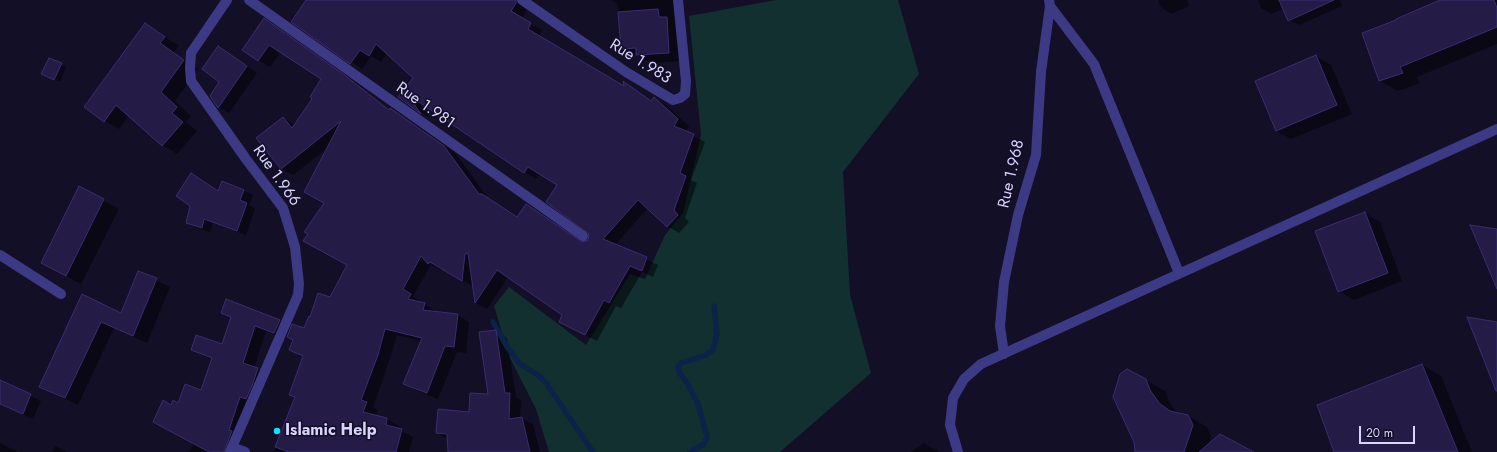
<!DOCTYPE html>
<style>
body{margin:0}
#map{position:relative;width:1497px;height:452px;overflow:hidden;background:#130f26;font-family:Jost,sans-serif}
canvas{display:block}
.scale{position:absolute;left:1359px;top:426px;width:56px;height:18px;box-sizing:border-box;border:2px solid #d9d4ff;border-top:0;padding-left:5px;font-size:12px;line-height:14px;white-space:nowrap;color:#d9d4ff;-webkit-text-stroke:3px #130f26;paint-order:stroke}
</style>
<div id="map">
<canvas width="1497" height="452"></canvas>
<div class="scale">20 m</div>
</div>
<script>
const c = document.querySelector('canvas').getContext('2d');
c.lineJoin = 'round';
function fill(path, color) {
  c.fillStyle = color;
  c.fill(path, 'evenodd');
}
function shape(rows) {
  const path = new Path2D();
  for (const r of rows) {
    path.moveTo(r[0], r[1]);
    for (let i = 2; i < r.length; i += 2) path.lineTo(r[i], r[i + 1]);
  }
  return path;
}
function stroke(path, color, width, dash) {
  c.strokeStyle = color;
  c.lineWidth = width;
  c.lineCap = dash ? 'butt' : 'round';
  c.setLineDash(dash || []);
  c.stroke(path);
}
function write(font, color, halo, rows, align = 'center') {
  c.font = font + ' Jost,sans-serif';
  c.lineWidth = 3;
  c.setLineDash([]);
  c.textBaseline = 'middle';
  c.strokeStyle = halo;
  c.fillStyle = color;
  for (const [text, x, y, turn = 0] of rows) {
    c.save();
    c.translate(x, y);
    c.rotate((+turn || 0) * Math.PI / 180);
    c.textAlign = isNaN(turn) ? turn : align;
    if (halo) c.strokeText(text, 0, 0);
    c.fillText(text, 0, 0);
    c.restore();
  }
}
fill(shape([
 [776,0,898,0,919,74,843,172,850,295,871,373,780,452,549,452,536,409,509,356,494,306,509,287,586,345,630,274,645,279,665,235,683,213,701,135,689,16]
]), '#12302f');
fill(shape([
 [307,0,513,0,527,9,522,19,542,30,539,36,625,87,624,83,652,101,654,98,666,105,689,126,686,132,705,142,691,180,697,183,685,218,689,222,679,233,667,226,648,208,615,245,658,265,653,277,642,272,621,308,616,306,597,341,572,328,563,315,508,277,487,309,476,303,474,287,442,268,440,270,431,265,413,296,436,312,458,315,469,322,466,353,457,352,438,399,416,390,404,384,421,341,397,335,389,361,373,407,378,410,376,416,387,419,399,426,398,429,413,437,409,452,274,452,296,398,290,395,303,357,290,350,294,341,287,336,286,338,266,331,254,368,268,375,257,404,251,402,240,437,242,438,237,452,189,452,194,443,171,406,179,405,202,391,213,360,192,350,223,345,232,318,223,313,227,301,280,321,292,328,305,329,311,318,330,298,348,265,310,234,325,203,329,147,293,175,281,168,283,118,295,125,313,98,322,79,281,51,270,67,258,60,276,26,390,110,402,116,456,154,488,198,518,218,527,205,582,243,587,243,591,236,558,185,540,173,536,179,525,172,418,100,430,118,400,97,415,78,387,53,381,62,371,56,362,69,292,21],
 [611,0,677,0,683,61,651,63,622,48,618,4],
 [1158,0,1187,0,1189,6,1171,14,1161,7],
 [1258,0,1340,0,1342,6,1299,25,1289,20,1284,8,1271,14,1261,8],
 [1443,0,1497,0,1497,44,1417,77,1420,83,1398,91,1380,81,1398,21],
 [145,24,179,46,174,52,198,69,175,101,191,116,186,122,197,131,177,154,163,145,129,115,119,129,105,121],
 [219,47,257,73,229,113,219,107,211,96,221,82],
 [1316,56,1331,65,1352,114,1291,139,1276,131],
 [61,64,66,67,60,82,42,74],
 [222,182,253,195,249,205,255,209,246,235,213,223,210,232,196,228,187,223,219,192],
 [80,188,119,209,81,284,42,263],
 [1365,213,1380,222,1402,281,1354,300,1339,291],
 [139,272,170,287,147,343,114,328,78,405,40,387,82,295,121,314],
 [495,331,507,338,516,397,521,400,520,418,533,424,540,452,449,452,448,439,437,433,470,414,489,395],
 [1422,365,1441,376,1472,452,1336,452],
 [1146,380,1165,391,1169,402,1177,413,1188,416,1207,427,1211,436,1208,446,1221,436,1255,452,1136,452],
 [0,381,41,401,33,419,0,404],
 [0,443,16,451,17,452,0,452],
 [924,443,939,452,911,452],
 [55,446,67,452,52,452]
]), '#0007');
stroke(shape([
 [493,322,506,345,520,364,538,375,546,383,593,452],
 [690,452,704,444,707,437,698,404,687,383,679,372,678,367,681,363,706,355,713,350,717,334,714,306]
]), '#0c2248', 5.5);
const building = shape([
 [306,0,516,0,516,3,511,11,531,23,528,29,624,86,623,81,651,101,654,97,678,119,674,126,694,134,680,173,686,176,674,210,678,215,667,227,638,200,603,239,647,257,642,271,630,266,609,303,604,300,585,335,559,322,562,315,497,270,475,303,468,253,465,254,462,281,430,262,428,264,421,256,403,289,411,294,408,299,425,303,423,310,458,314,454,347,445,346,427,393,403,384,422,338,385,329,378,355,361,400,367,402,363,412,387,418,386,425,402,429,396,452,289,452,275,447,295,397,289,395,303,356,289,350,293,340,287,337,292,324,304,328,309,316,310,317,318,293,330,297,347,265,303,241,308,234,304,232,324,203,304,192,341,121,281,169,256,138,283,117,292,128,312,99,310,97,321,79,269,45,258,61,242,50,264,18,343,74,389,110,390,108,444,146,479,194,482,194,517,217,526,204,582,242,588,240,589,234,546,202,557,185,528,167,524,173,407,94,421,114,398,97,413,78,376,44,369,56,360,50,350,64,291,22,306,0],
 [1279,0,1334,0,1288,21,1279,0],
 [1440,0,1494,0,1497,8,1497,27,1400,67,1403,73,1379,81,1362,33,1396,20,1396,19,1440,0],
 [658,9,659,17,667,17,669,53,636,55,636,48,621,49,618,12,658,9],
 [145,23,165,37,160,43,184,60,161,92,177,107,172,113,183,122,162,146,116,105,104,122,84,107,145,23],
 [218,46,247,66,218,108,210,96,219,82,202,69,218,46],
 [1316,55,1337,105,1276,131,1255,81,1316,55],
 [49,58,62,63,54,80,41,74,49,58],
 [191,173,218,191,222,181,244,190,240,200,247,203,237,231,204,219,202,228,186,223,190,206,176,196,191,173],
 [79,186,104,199,66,276,41,263,79,186],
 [1365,212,1388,273,1338,292,1315,231,1365,212],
 [1470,225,1497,229,1497,289,1470,225],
 [138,271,157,278,133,336,101,322,65,398,39,387,82,294,121,313,138,271],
 [226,299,280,320,274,333,255,326,243,363,258,368,252,386,246,399,240,397,229,430,232,431,224,452,209,452,153,422,163,400,171,405,173,400,178,403,185,384,201,390,212,358,191,350,196,335,222,344,231,317,221,313,226,299],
 [1467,317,1497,322,1497,391,1496,391,1467,317],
 [496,330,505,393,510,393,509,419,522,417,530,452,448,452,447,434,436,433,438,409,469,412,470,393,488,394,479,332,496,330],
 [1422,364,1458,452,1334,452,1317,405,1422,364],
 [1127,369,1146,379,1150,390,1159,403,1170,411,1188,415,1193,425,1184,452,1135,452,1134,442,1113,397,1120,374,1127,369],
 [0,380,31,394,23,414,0,404,0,380],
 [1220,434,1254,452,1199,452,1220,434]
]);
fill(building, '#241b47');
stroke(building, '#3b2d73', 1);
stroke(shape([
 [227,0,191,53,190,68,191,81,246,159,283,208,295,247,299,284,298,295,230,452],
 [249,0,583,236],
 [522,0,626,72,673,100,680,98,685,94,686,81,678,0],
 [1050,6,1094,64,1179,273],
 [0,255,61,294],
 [1004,354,1000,326,1004,282,1018,215,1036,155,1041,72,1050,6,1049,0],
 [232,447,245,452],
 [958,452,950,425,953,398,964,379,981,364,1497,129]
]), '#3d3a85', 10);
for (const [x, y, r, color] of [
 [277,431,4,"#00e5ff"]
]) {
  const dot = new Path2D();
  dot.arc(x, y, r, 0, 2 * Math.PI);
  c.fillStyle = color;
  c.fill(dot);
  stroke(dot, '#130f26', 1.5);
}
write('16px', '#d9d4ff', '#130f26', [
 ["Rue 1.983",640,62,32],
 ["Rue 1.981",425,106,35],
 ["Rue 1.968",1012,174,-77],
 ["Rue 1.966",276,176,55]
]);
write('bold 16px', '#d9d4ff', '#130f26', [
 ["Islamic Help",285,431]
], 'left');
</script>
